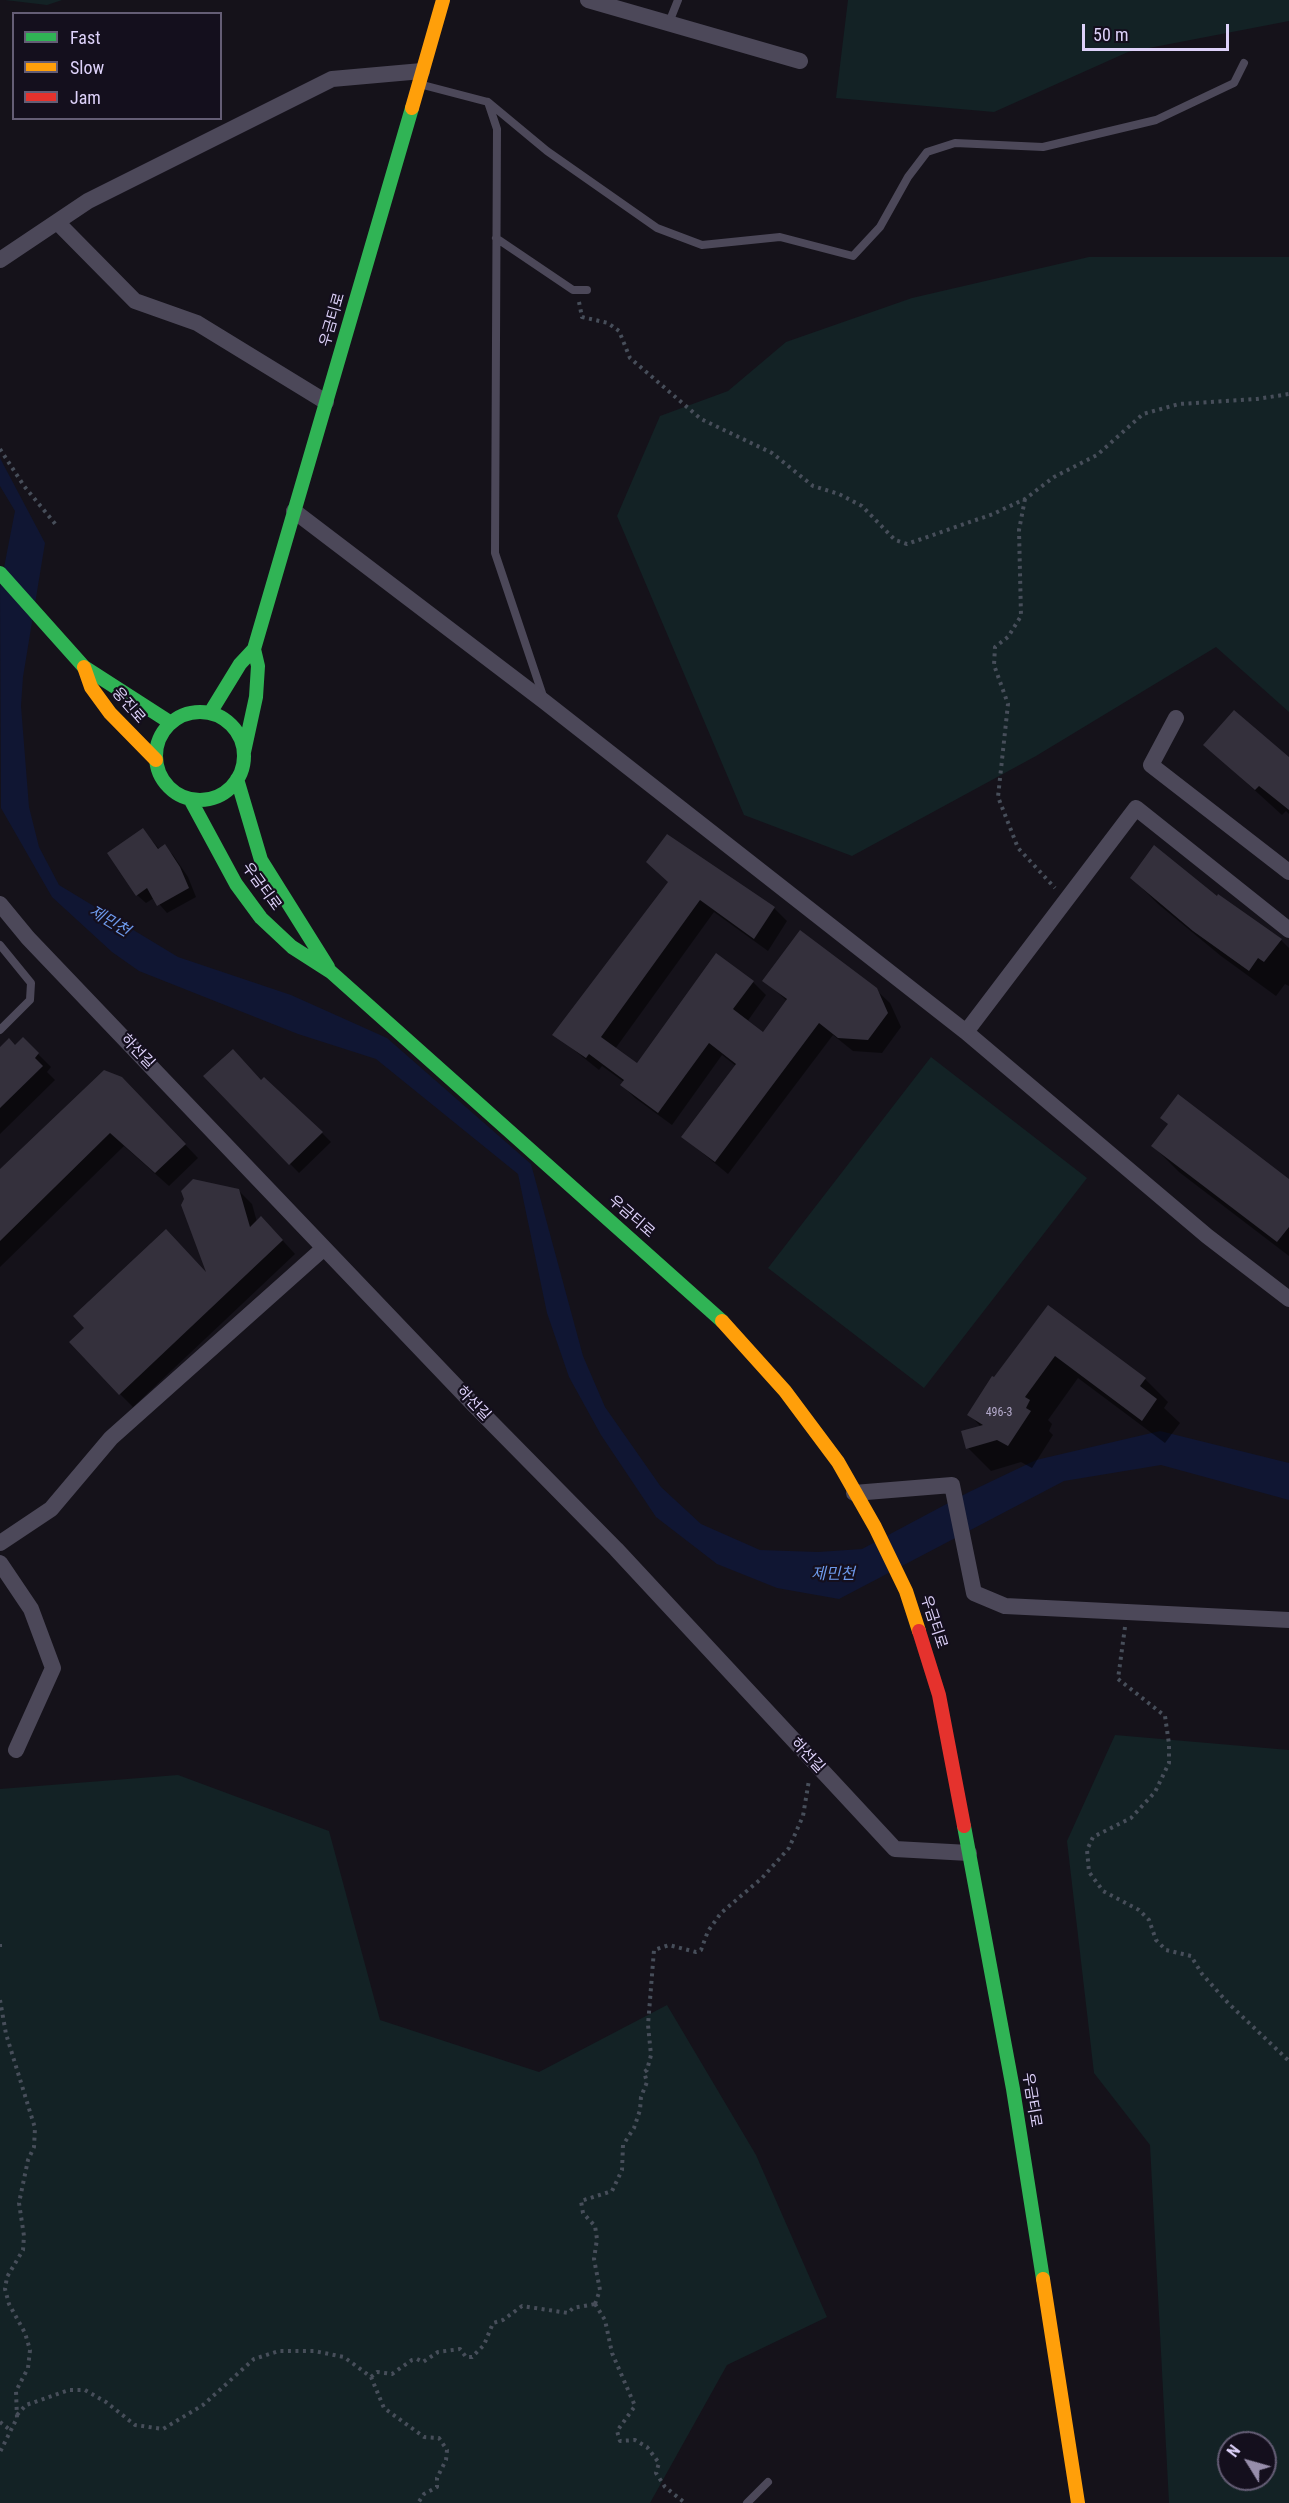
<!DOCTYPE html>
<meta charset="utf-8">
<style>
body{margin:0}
#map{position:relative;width:1289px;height:2503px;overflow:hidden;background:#15121a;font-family:"Roboto Condensed",sans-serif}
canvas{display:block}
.legend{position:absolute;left:12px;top:12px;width:210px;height:108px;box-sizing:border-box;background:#140f1d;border:2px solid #645d75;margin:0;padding:8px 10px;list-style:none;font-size:18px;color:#ddd1f9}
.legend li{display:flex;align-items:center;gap:12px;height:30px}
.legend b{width:30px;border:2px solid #645d75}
.north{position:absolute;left:1217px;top:2431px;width:60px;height:60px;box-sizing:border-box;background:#140f1d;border:2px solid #645d75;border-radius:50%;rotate:307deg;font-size:16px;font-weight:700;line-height:24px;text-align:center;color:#ddd1f9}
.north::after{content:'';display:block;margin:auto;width:21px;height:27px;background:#978eab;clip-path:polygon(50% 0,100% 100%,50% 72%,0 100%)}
.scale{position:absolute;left:1082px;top:24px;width:147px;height:27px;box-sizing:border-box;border:3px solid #ddd1f9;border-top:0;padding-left:8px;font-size:18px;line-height:21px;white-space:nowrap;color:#ddd1f9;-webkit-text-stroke:4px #140f1d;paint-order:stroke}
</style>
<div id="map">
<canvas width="1289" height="2503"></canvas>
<ul class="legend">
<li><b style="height:8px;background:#30b455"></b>Fast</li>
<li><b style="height:8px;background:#ff9f0a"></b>Slow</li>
<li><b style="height:8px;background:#e5322d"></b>Jam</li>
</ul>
<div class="north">N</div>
<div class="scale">50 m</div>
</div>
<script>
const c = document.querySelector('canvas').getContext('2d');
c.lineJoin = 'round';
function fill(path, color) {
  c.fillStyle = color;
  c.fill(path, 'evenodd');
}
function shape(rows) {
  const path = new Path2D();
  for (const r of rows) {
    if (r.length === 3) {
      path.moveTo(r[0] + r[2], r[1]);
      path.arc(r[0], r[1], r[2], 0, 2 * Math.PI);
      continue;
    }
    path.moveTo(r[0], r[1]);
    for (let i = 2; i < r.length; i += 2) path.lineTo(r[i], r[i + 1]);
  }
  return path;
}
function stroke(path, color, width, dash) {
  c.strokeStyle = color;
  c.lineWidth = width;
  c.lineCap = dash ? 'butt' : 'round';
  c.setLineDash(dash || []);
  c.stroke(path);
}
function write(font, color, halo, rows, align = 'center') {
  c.font = font + ' "Roboto Condensed","Noto Sans KR",sans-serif';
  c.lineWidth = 4.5;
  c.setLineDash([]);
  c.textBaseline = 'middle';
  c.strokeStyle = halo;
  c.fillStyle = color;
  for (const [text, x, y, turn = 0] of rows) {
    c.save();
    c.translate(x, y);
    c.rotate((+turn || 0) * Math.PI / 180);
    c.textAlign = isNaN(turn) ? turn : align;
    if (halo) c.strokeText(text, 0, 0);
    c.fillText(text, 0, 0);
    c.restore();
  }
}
fill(shape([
 [5,0,62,0,47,5],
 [848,0,1289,0,1289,21,1128,52,994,112,836,98],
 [1089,257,1289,257,1289,712,1216,647,1036,756,852,856,744,815,617,516,660,416,728,391,786,342,912,298],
 [931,1057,1087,1178,924,1388,768,1268],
 [1115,1735,1289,1750,1289,2503,1169,2503,1150,2145,1094,2073,1067,1841],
 [1229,2443,1265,2443,1265,2479,1229,2479],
 [178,1775,329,1831,380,2020,539,2072,667,2005,756,2155,827,2317,727,2365,650,2503,0,2503,0,1789]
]), '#132225');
fill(shape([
 [0,458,45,543,23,677,21,706,29,807,39,847,59,885,178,957,291,995,387,1038,531,1164,583,1356,605,1407,661,1487,701,1524,760,1550,818,1552,862,1549,969,1492,1036,1460,1160,1431,1289,1463,1289,1500,1161,1465,1064,1481,839,1599,777,1588,717,1564,656,1517,601,1435,569,1377,547,1313,518,1174,376,1059,298,1034,139,971,112,952,52,897,1,808,0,588,15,511,0,486]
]), '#101633');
fill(shape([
 [1205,745,1289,758,1289,814,1286,811,1282,815],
 [143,830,160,850,164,846,173,855,188,877,196,897,167,913,154,898,146,903,137,895],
 [1132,878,1281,940,1289,948,1289,986,1285,984,1276,996,1221,956,1158,904],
 [669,882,774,908,787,921,768,951,714,912,615,1049,637,1065,753,982,766,995,747,1022,763,1034,787,1001,764,980,876,990,890,1003,901,1027,882,1053,853,1051,833,1035,728,1174,683,1137,736,1066,722,1055,672,1125,635,1098,622,1085,624,1082,602,1066,599,1070,554,1034],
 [23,1039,51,1067,47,1072,55,1080,0,1134,0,1049,15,1047],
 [205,1076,261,1082,299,1110,331,1142,299,1173],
 [135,1092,198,1158,169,1186,124,1146,0,1267,0,1173],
 [1169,1125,1289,1181,1289,1256,1179,1172,1153,1146],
 [238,1190,252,1204,257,1222,274,1231,295,1254,133,1407,120,1394,209,1277],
 [1048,1307,1145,1379,1168,1402,1164,1408,1180,1423,1165,1443,1078,1378,1048,1420,1052,1424,1049,1431,1053,1435,1032,1468,1021,1462,991,1471,968,1448,981,1427,969,1414]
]), '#0007');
fill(shape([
 [1234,710,1289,757,1289,810,1259,786,1255,790,1203,745],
 [143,828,158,849,165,844,180,867,189,888,157,906,147,888,136,896,107,853],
 [667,834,775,907,754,939,700,900,601,1037,637,1063,716,953,754,981,733,1009,763,1032,787,999,762,981,800,930,877,988,888,1013,868,1040,838,1038,819,1023,715,1162,681,1137,736,1064,709,1043,658,1113,620,1085,624,1080,589,1054,586,1058,552,1035,668,882,646,862],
 [1154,845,1217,896,1218,894,1282,939,1264,962,1258,958,1249,971,1193,931,1130,878],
 [23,1037,39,1053,35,1058,43,1066,0,1108,0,1047,9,1038,15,1045],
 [233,1049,261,1080,264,1077,323,1132,289,1165,203,1076],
 [104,1070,122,1077,186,1144,155,1173,110,1133,0,1241,0,1169],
 [1178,1094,1289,1179,1289,1227,1277,1242,1151,1146,1168,1124,1160,1118],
 [193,1179,239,1189,250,1227,261,1216,283,1240,119,1395,69,1342,84,1328,73,1316,166,1229,206,1272,181,1205,184,1199,181,1191],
 [1048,1305,1146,1378,1140,1386,1157,1399,1142,1421,1055,1356,1025,1397,1030,1400,1026,1408,1031,1411,1008,1446,997,1440,966,1449,961,1431,983,1425,967,1415,992,1376,994,1377]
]), '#34303c');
stroke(shape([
 [579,302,582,317,608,323,619,331,630,358,701,419,772,453,813,486,839,494,862,506,895,540,907,544,993,514,1025,499,1054,477,1097,455,1143,414,1179,404,1257,399,1289,394],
 [0,449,24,486,57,526],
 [1025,499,1019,530,1021,616,1008,637,995,647,994,665,1008,704,998,797,1018,848,1055,888],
 [1125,1627,1118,1679,1165,1716,1169,1744,1169,1763,1155,1792,1131,1818,1093,1837,1087,1850,1089,1872,1103,1891,1139,1910,1149,1920,1156,1940,1166,1950,1191,1956,1202,1974,1228,2003,1289,2061],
 [0,1944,0,1951],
 [0,2000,6,2034,35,2128,34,2147,28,2160,19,2203,24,2236,23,2250,7,2277,5,2289,9,2304,25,2333,30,2350,28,2368,16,2391,17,2418,0,2452],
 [595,2304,600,2290,594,2259,597,2239,595,2226,583,2213,581,2201,612,2191,622,2170,623,2145,634,2128,640,2110,641,2097,647,2082,644,2072,647,2070,651,2055,648,2025,654,1950,669,1945,696,1952,701,1950,708,1931,721,1913,762,1878,789,1848,803,1816,809,1780],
 [595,2304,605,2320,612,2353,635,2406,617,2431,620,2441,635,2440,647,2447,659,2463,656,2473,665,2487,685,2503],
 [371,2377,377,2372,392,2374,412,2360,417,2359,423,2362,438,2352,460,2349,466,2357,472,2357,484,2345,493,2323,503,2320,522,2306,568,2313,573,2308,595,2304],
 [17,2415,26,2405,69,2390,85,2390,106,2402,135,2425,163,2429,203,2405,254,2359,279,2351,314,2351,344,2357,371,2377,384,2408,424,2437,439,2438,447,2450,446,2460,437,2478,437,2487,424,2494,418,2503],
 [0,2422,10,2430]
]), '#474e5a', 4, [3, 4.5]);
stroke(shape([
 [668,25,678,0],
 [419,84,488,102,497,129,495,553,544,699],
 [488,102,547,151,657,228,702,245,780,237,853,256,880,227,908,177,927,152,955,143,1043,147,1156,120,1234,83,1244,63],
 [496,238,573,290,587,290],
 [0,945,31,983,30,1000,0,1030],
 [747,2503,768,2482]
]), '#4c4859', 8);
stroke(shape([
 [588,0,800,61],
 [57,222,135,301,197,323,326,402],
 [0,260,88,201,332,79,422,71],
 [294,511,545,702,966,1032,1207,1236,1289,1299],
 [1176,718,1151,765,1289,872],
 [0,904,28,938,475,1406,616,1549,895,1849,969,1853],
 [966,1032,1136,808,1289,930],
 [854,1493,952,1485,974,1593,1005,1606,1289,1620],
 [0,1543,51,1509,111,1438,324,1248],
 [0,1563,31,1609,53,1668,16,1750]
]), '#4c4859', 16);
stroke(shape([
 [0,573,84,667,171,723],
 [200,756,44],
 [210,713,240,664,254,649],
 [244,752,256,697,258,666,254,649,412,108],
 [237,779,261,860,328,967],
 [190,799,236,884,261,918,292,947,331,972,722,1321],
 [964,1826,1013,2089,1043,2279]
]), '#30b455', 14);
stroke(shape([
 [412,108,443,0],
 [84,667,91,687,110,713,156,760],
 [722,1321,785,1391,838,1462,875,1527,906,1591,919,1631],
 [1043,2279,1078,2503]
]), '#ff9f0a', 14);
stroke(shape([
 [919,1631,939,1695,964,1826]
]), '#e5322d', 14);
write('12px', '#b3a9ca', null, [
 ["496-3",999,1413]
]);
write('15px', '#ddd1f9', '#140f1d', [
 ["우금티로",333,320,-74],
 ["웅진로",128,706,49],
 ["우금티로",261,887,54],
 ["하선길",137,1052,46],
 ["우금티로",631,1217,41],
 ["하선길",473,1404,46],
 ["우금티로",933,1622,72],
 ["하선길",807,1756,47],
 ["우금티로",1031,2100,81]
]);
write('italic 16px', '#6d99eb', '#140f1d', [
 ["제민천",109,922,31],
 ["제민천",833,1575]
]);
</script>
